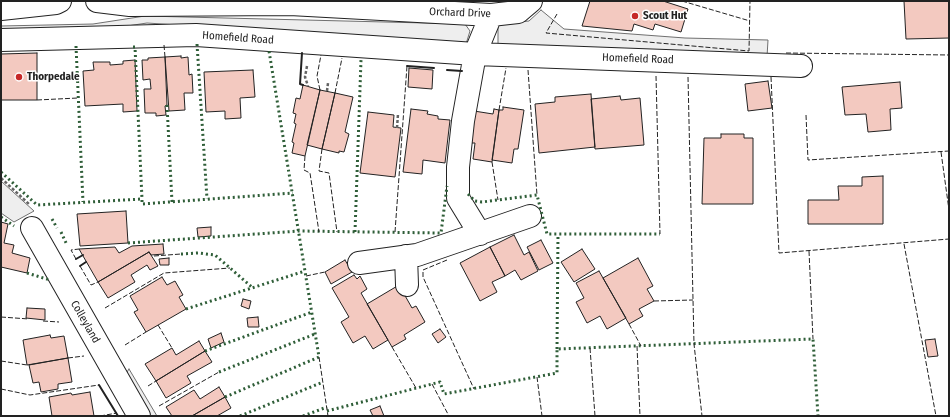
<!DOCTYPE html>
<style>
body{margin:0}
#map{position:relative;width:950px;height:417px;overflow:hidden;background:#fff;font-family:"Fira Sans Condensed",sans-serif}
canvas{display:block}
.frame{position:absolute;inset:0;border:2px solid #222;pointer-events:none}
</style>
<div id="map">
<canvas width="950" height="417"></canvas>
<div class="frame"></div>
</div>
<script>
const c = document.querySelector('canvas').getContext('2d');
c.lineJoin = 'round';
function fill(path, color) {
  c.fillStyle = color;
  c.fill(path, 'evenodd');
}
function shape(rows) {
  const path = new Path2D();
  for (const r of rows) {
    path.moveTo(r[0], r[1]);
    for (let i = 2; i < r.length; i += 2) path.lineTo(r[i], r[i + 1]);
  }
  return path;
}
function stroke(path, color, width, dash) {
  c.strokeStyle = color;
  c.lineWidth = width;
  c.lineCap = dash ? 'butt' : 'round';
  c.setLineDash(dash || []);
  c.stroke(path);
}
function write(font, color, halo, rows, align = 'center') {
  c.font = font + ' "Fira Sans Condensed",sans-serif';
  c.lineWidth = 3;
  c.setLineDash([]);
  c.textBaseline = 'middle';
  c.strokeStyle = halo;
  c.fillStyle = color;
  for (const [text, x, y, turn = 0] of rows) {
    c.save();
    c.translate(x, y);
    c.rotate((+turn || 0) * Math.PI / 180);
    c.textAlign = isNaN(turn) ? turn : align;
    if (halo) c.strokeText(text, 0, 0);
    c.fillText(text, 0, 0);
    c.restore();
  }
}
const green = shape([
 [541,10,564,29,685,38,768,40,767,57,498,47,498,24,529,21,541,10],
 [145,16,465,24,470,31,466,44,147,23,94,31,1,33,1,26,93,24,145,16],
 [1,181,34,211,14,222,1,213,1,181],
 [129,369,157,416,150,416,125,375,129,369]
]);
fill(green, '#eee');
stroke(green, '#6f6f6f', 1);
const building = shape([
 [590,1,663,1,688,9,681,32,655,24,653,30,634,24,632,31,582,26,590,1],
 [904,1,949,1,949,38,906,39,904,1],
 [37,53,37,100,1,100,1,54,37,53],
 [181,56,181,58,188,57,189,75,192,74,193,93,184,93,185,110,169,111,165,57,181,56],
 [165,57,167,105,165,106,166,115,156,116,156,113,145,113,144,89,151,89,150,79,143,80,142,60,148,60,148,58,165,57],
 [135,60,137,111,123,112,123,104,85,106,83,71,94,70,93,62,110,62,110,65,123,64,123,61,135,60],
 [409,68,433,70,432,89,408,87,409,68],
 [253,70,255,97,240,98,241,118,225,119,225,111,206,112,204,72,253,70],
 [768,81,772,108,748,111,745,84,768,81],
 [900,82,902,108,890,109,891,130,868,132,866,114,845,115,842,87,900,82],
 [303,85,320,90,305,156,292,153,294,143,292,142,296,124,294,123,296,114,293,113,296,98,300,99,303,85],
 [320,90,335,93,322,149,307,145,320,90],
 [335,93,353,97,345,132,349,134,344,152,339,151,339,153,322,149,335,93],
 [591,94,595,147,539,153,535,104,555,102,555,97,591,94],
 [620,96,621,100,640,98,644,145,595,149,591,99,620,96],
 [503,107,524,110,518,149,514,149,512,163,492,160,499,110,503,110,503,107],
 [411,109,428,111,427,114,438,116,438,119,450,120,445,163,423,160,422,174,403,172,411,109],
 [494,109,499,110,492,162,473,159,475,143,470,143,474,111,493,114,494,109],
 [368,112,394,115,393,127,401,128,395,177,360,173,368,112],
 [721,134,744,134,744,138,753,138,753,204,702,204,704,138,721,138,721,134],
 [883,176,883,224,808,224,808,200,839,200,838,186,862,186,862,177,883,176],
 [126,211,128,243,80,246,77,214,126,211],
 [1,222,8,224,4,243,14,245,12,253,30,258,27,273,1,267,1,222],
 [211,227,211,236,198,237,197,228,211,227],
 [514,235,524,255,529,252,538,271,521,280,515,270,505,276,490,247,514,235],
 [541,240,553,263,539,270,527,247,541,240],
 [163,244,164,254,151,255,149,252,98,282,79,249,115,247,119,253,132,246,163,244],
 [490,247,505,276,492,282,497,292,480,301,460,263,490,247],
 [582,249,595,269,574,282,561,262,582,249],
 [149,252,158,266,150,270,147,265,131,275,135,282,108,298,98,282,149,252],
 [169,258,169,265,160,265,159,259,169,258],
 [638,258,653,286,647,289,654,301,639,309,643,316,629,324,603,278,638,258],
 [345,260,352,272,331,284,325,272,345,260],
 [599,271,626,318,607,329,600,316,587,323,576,302,584,298,576,283,599,271],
 [354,275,357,279,360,276,367,289,361,293,388,340,373,349,365,336,353,343,341,322,349,317,332,288,354,275],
 [162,277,167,285,175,281,183,295,179,297,186,309,146,332,134,312,138,310,130,296,162,277],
 [399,285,412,308,416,306,425,322,404,335,406,339,392,347,367,304,399,285],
 [243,299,251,301,249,309,241,306,243,299],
 [27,308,45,309,45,320,26,318,27,308],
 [258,317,259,327,248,327,247,318,258,317],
 [440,329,446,337,438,343,432,334,440,329],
 [221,333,224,342,211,348,208,339,221,333],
 [50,335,51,338,64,336,68,358,27,365,23,340,50,335],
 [935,339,938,356,928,357,925,340,935,339],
 [199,341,205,351,156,381,145,364,172,348,176,355,199,341],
 [205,351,212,362,187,376,191,383,166,398,156,381,205,351],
 [68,358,72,382,58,384,58,389,41,392,39,382,33,383,29,365,68,358],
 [219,387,225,397,192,416,172,416,166,407,194,390,200,399,219,387],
 [90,392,94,416,52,416,49,397,71,393,72,395,90,392],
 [225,397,231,408,217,416,192,416,225,397],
 [380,406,384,416,373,416,370,410,380,406]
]);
fill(building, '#f3c9c0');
stroke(building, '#222', 1);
const street = shape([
 [97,1,130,5,290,4,491,15,518,12,531,1],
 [1,40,196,35,475,54,801,66],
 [32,228,139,416],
 [480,234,458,198,458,167,463,121,475,54,491,15],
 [406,256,407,285],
 [359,263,417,255,530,216]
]);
const secondary = shape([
 [1,9,56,3,60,1]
]);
stroke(street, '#222', 24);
stroke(secondary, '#222', 24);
stroke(shape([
 [307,66,305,77,308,86],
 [327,91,328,83],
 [397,128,398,114],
 [1,178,30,205]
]), '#646464', 2.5, [3, 2]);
stroke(street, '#fff', 22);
stroke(secondary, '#fff', 22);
stroke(shape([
 [197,44,207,199],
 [76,46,83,202],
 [133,47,135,47,142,199],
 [167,105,172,202],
 [1,172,37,205,142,199,142,204,293,193],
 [468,194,475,201,482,202,537,195,547,234,660,234],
 [1,217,14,226],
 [52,219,57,228],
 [61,232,67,245],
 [355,232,361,60],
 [128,243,299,231,441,233,447,186],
 [181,254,198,253,215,255,253,288],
 [27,273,50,280],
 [186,309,305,271],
 [557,349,558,234],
 [205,351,312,312],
 [219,372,315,334],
 [225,397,319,357,269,51],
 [327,411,440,382,444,394,557,373,557,349,813,339,818,416],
 [240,416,323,382],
 [303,416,327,407]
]), '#2f5e38', 3, [2, 3]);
stroke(shape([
 [682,1,750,21],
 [557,14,546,33,749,51,750,1],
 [164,45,165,57],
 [786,53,949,55],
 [528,70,537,195],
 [656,76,660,234],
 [688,77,694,344,702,416],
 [771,77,779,253,949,239],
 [320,90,317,76,321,55],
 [335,93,342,58],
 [37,100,78,98],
 [499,110,506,68],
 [806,115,808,160,949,151],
 [322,149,319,171,329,173,337,232],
 [941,152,949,210],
 [305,156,304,170,310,173,319,232],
 [492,162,498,200],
 [395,232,407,66],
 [904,244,936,416],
 [809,251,813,339],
 [154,256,181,254],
 [76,259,71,250,79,249],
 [447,260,423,270,423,277,474,389],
 [80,266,91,285,98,282],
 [306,276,325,272],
 [654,301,693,300],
 [105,308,164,273,230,268],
 [1,317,29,319],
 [43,321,59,322],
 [629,324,641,346],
 [158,325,172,348],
 [125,345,146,332],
 [637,346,640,416],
 [392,347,416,388],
 [590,348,595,416],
 [319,357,328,416],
 [68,358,84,356],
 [1,361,27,365],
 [537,377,542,416],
 [432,384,449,416],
 [148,386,156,381],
 [1,389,30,395,99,385],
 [159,406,219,372],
 [1,416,3,416],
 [100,416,117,413]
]), '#222', 1, [5, 2]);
stroke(shape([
 [302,53,300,84,303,85],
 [407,66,434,68],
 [447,70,462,71],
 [76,259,83,255],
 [80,266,86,262],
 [99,385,118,416]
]), '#222', 2);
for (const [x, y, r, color] of [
 [635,16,4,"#c62828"],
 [19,77,4,"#c62828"]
]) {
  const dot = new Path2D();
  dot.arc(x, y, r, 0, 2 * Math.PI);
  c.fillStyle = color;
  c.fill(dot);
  stroke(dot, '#fff', 1.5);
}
write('11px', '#222', '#fff', [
 ["Orchard Drive",460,13,2],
 ["Homefield Road",238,38,4],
 ["Homefield Road",638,59,2],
 ["Colleyland",85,322,60]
]);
write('bold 11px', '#222', '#fff', [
 ["Scout Hut",643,16],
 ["Thorpedale",27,77]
], 'left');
</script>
